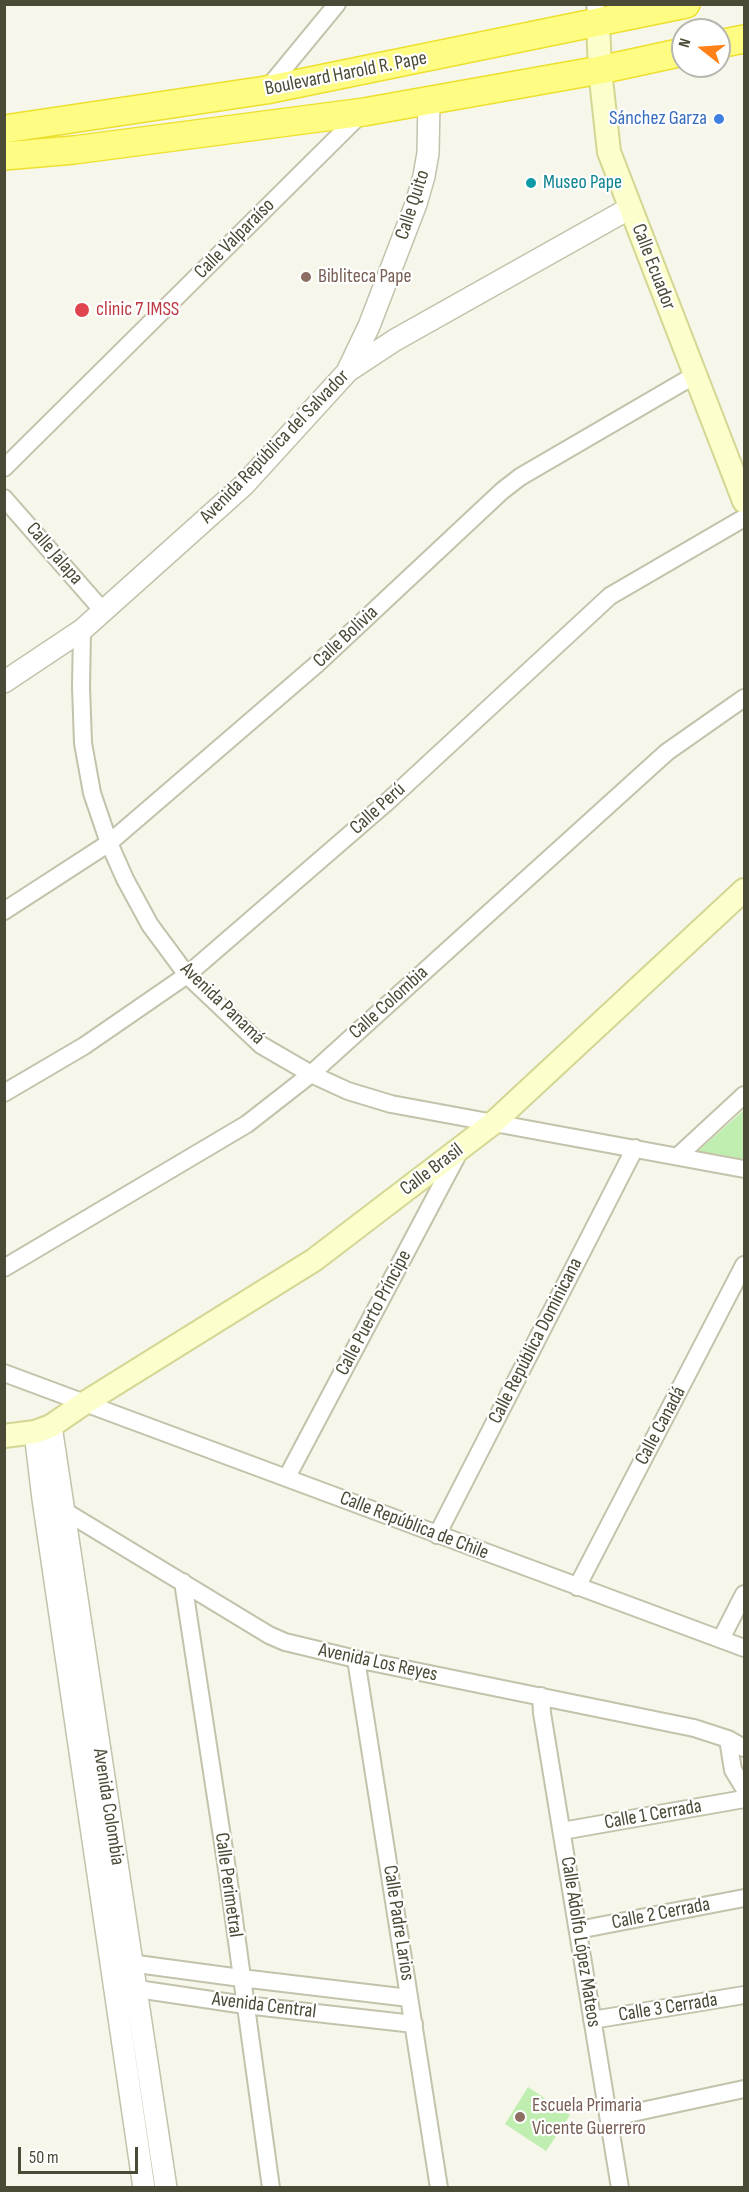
<!DOCTYPE html>
<meta charset="utf-8">
<style>
body{margin:0}
#map{position:relative;width:749px;height:2192px;overflow:hidden;background:#f6f6ea;font-family:"Sofia Sans Condensed",sans-serif}
canvas{display:block}
.frame{position:absolute;inset:0;border:6px solid #4b4a37;pointer-events:none}
.north{position:absolute;left:671px;top:18px;width:60px;height:60px;box-sizing:border-box;background:#fff;border:2px solid #b7b7af;border-radius:50%;rotate:287deg;font-size:16px;font-weight:700;line-height:24px;text-align:center;color:#4b4a37}
.north::after{content:'';display:block;margin:auto;width:21px;height:27px;background:#ff8118;clip-path:polygon(50% 0,100% 100%,50% 72%,0 100%)}
.scale{position:absolute;left:18px;top:2147px;width:120px;height:27px;box-sizing:border-box;border:3px solid #4b4a37;border-top:0;padding-left:8px;font-size:18px;line-height:21px;white-space:nowrap;color:#4b4a37;-webkit-text-stroke:4px #fff;paint-order:stroke}
</style>
<div id="map">
<canvas width="749" height="2192"></canvas>
<div class="frame"></div>
<div class="north">N</div>
<div class="scale">50 m</div>
</div>
<script>
const c = document.querySelector('canvas').getContext('2d');
c.lineJoin = 'round';
function fill(path, color) {
  c.fillStyle = color;
  c.fill(path, 'evenodd');
}
function shape(rows) {
  const path = new Path2D();
  for (const r of rows) {
    path.moveTo(r[0], r[1]);
    for (let i = 2; i < r.length; i += 2) path.lineTo(r[i], r[i + 1]);
  }
  return path;
}
function stroke(path, color, width, dash) {
  c.strokeStyle = color;
  c.lineWidth = width;
  c.lineCap = dash ? 'butt' : 'round';
  c.setLineDash(dash || []);
  c.stroke(path);
}
function write(font, color, halo, rows, align = 'center') {
  c.font = font + ' "Sofia Sans Condensed",sans-serif';
  c.lineWidth = 4.5;
  c.setLineDash([]);
  c.textBaseline = 'middle';
  c.strokeStyle = halo;
  c.fillStyle = color;
  for (const [text, x, y, turn = 0] of rows) {
    c.save();
    c.translate(x, y);
    c.rotate((+turn || 0) * Math.PI / 180);
    c.textAlign = isNaN(turn) ? turn : align;
    if (halo) c.strokeText(text, 0, 0);
    c.fillText(text, 0, 0);
    c.restore();
  }
}
fill(shape([
 [744,1110,744,1159,698,1151],
 [528,2087,570,2115,546,2151,505,2124]
]), '#bfeeb0');
const minor = shape([
 [595,4,598,23],
 [267,89,337,4],
 [4,468,363,112],
 [4,498,103,611],
 [82,630,81,687,83,743,92,793,109,843,125,879,150,925,187,975,261,1045,311,1074,348,1091,391,1104,744,1169],
 [4,911,109,843,317,664,502,491,520,477,695,375],
 [4,1093,84,1046,187,975,386,803,610,596,744,518],
 [678,1156,744,1095],
 [4,1268,247,1124,311,1074,667,752,744,698],
 [4,1373,744,1648],
 [287,1477,458,1154],
 [58,1507,269,1635,285,1642,356,1659,694,1728,728,1739,744,1748],
 [437,1535,635,1148],
 [183,1582,228,1876,271,2188],
 [577,1587,744,1265],
 [721,1639,744,1594],
 [356,1659,439,2188],
 [541,1696,542,1713,620,2188],
 [728,1739,733,1770,744,1788],
 [562,1831,744,1799],
 [578,1930,744,1898],
 [122,1962,241,1978,409,1998],
 [124,1987,245,2005,414,2024],
 [592,2020,744,1995],
 [609,2118,744,2089]
]);
const tertiary = shape([
 [348,370,369,326,416,204,424,176,428,153,429,101],
 [4,682,82,630,244,485,348,371,395,340,630,208],
 [51,1426,166,2188],
 [35,1432,43,1499,144,2188]
]);
const secondary = shape([
 [598,23,600,70,609,152,744,501],
 [4,1436,35,1432,51,1426,83,1404,314,1260,492,1124,744,890]
]);
const trunk = shape([
 [719,44,744,39],
 [4,129,266,90,686,4],
 [4,156,74,150,364,112,600,70,683,52]
]);
stroke(minor, '#c3c2ab', 20);
stroke(tertiary, '#c3c2ab', 24);
stroke(secondary, '#d4d694', 26);
stroke(trunk, '#ece02e', 30);
stroke(minor, '#fff', 16);
stroke(tertiary, '#fff', 21);
stroke(secondary, '#fcffcb', 22);
stroke(trunk, '#fefc83', 27);
for (const [x, y, r, color] of [
 [719,119,6,"#3f7fe0"],
 [531,183,6,"#0f9aa8"],
 [306,277,6,"#8d6e63"],
 [82,310,8,"#e0444e"],
 [520,2117,6,"#8d6e63"]
]) {
  const dot = new Path2D();
  dot.arc(x, y, r, 0, 2 * Math.PI);
  c.fillStyle = color;
  c.fill(dot);
  stroke(dot, '#fff', 2);
}
write('20px', '#4b4a37', '#fff', [
 ["Boulevard Harold R. Pape",346,74,-11],
 ["Calle Quito",413,205,-72],
 ["Calle Valparaíso",235,239,-45],
 ["Calle Ecuador",653,267,69],
 ["Avenida República del Salvador",275,447,-46],
 ["Calle Jalapa",54,554,49],
 ["Calle Bolivia",346,637,-43],
 ["Calle Perú",378,809,-42],
 ["Calle Colombia",389,1003,-42],
 ["Avenida Panamá",222,1004,44],
 ["Calle Brasil",432,1170,-37],
 ["Calle Puerto Príncipe",374,1313,-62],
 ["Calle República Dominicana",536,1341,-63],
 ["Calle Canadá",661,1426,-62],
 ["Calle República de Chile",414,1526,21],
 ["Avenida Los Reyes",378,1663,12],
 ["Avenida Colombia",108,1807,81],
 ["Calle 1 Cerrada",653,1815,-10],
 ["Calle Perimetral",228,1885,82],
 ["Calle 2 Cerrada",661,1914,-11],
 ["Calle Padre Larios",398,1923,81],
 ["Calle Adolfo López Mateos",580,1942,81],
 ["Avenida Central",264,2006,7],
 ["Calle 3 Cerrada",668,2008,-9]
]);
write('20px', '#366cbe', '#fff', [
 ["Sánchez Garza",707,119]
], 'right');
write('20px', '#0d838f', '#fff', [
 ["Museo Pape",543,183]
], 'left');
write('20px', '#785e54', '#fff', [
 ["Bibliteca Pape",318,277],
 ["Escuela Primaria",532,2106],
 ["Vicente Guerrero",532,2129]
], 'left');
write('20px', '#be3a42', '#fff', [
 ["clinic 7 IMSS",96,310]
], 'left');
</script>
